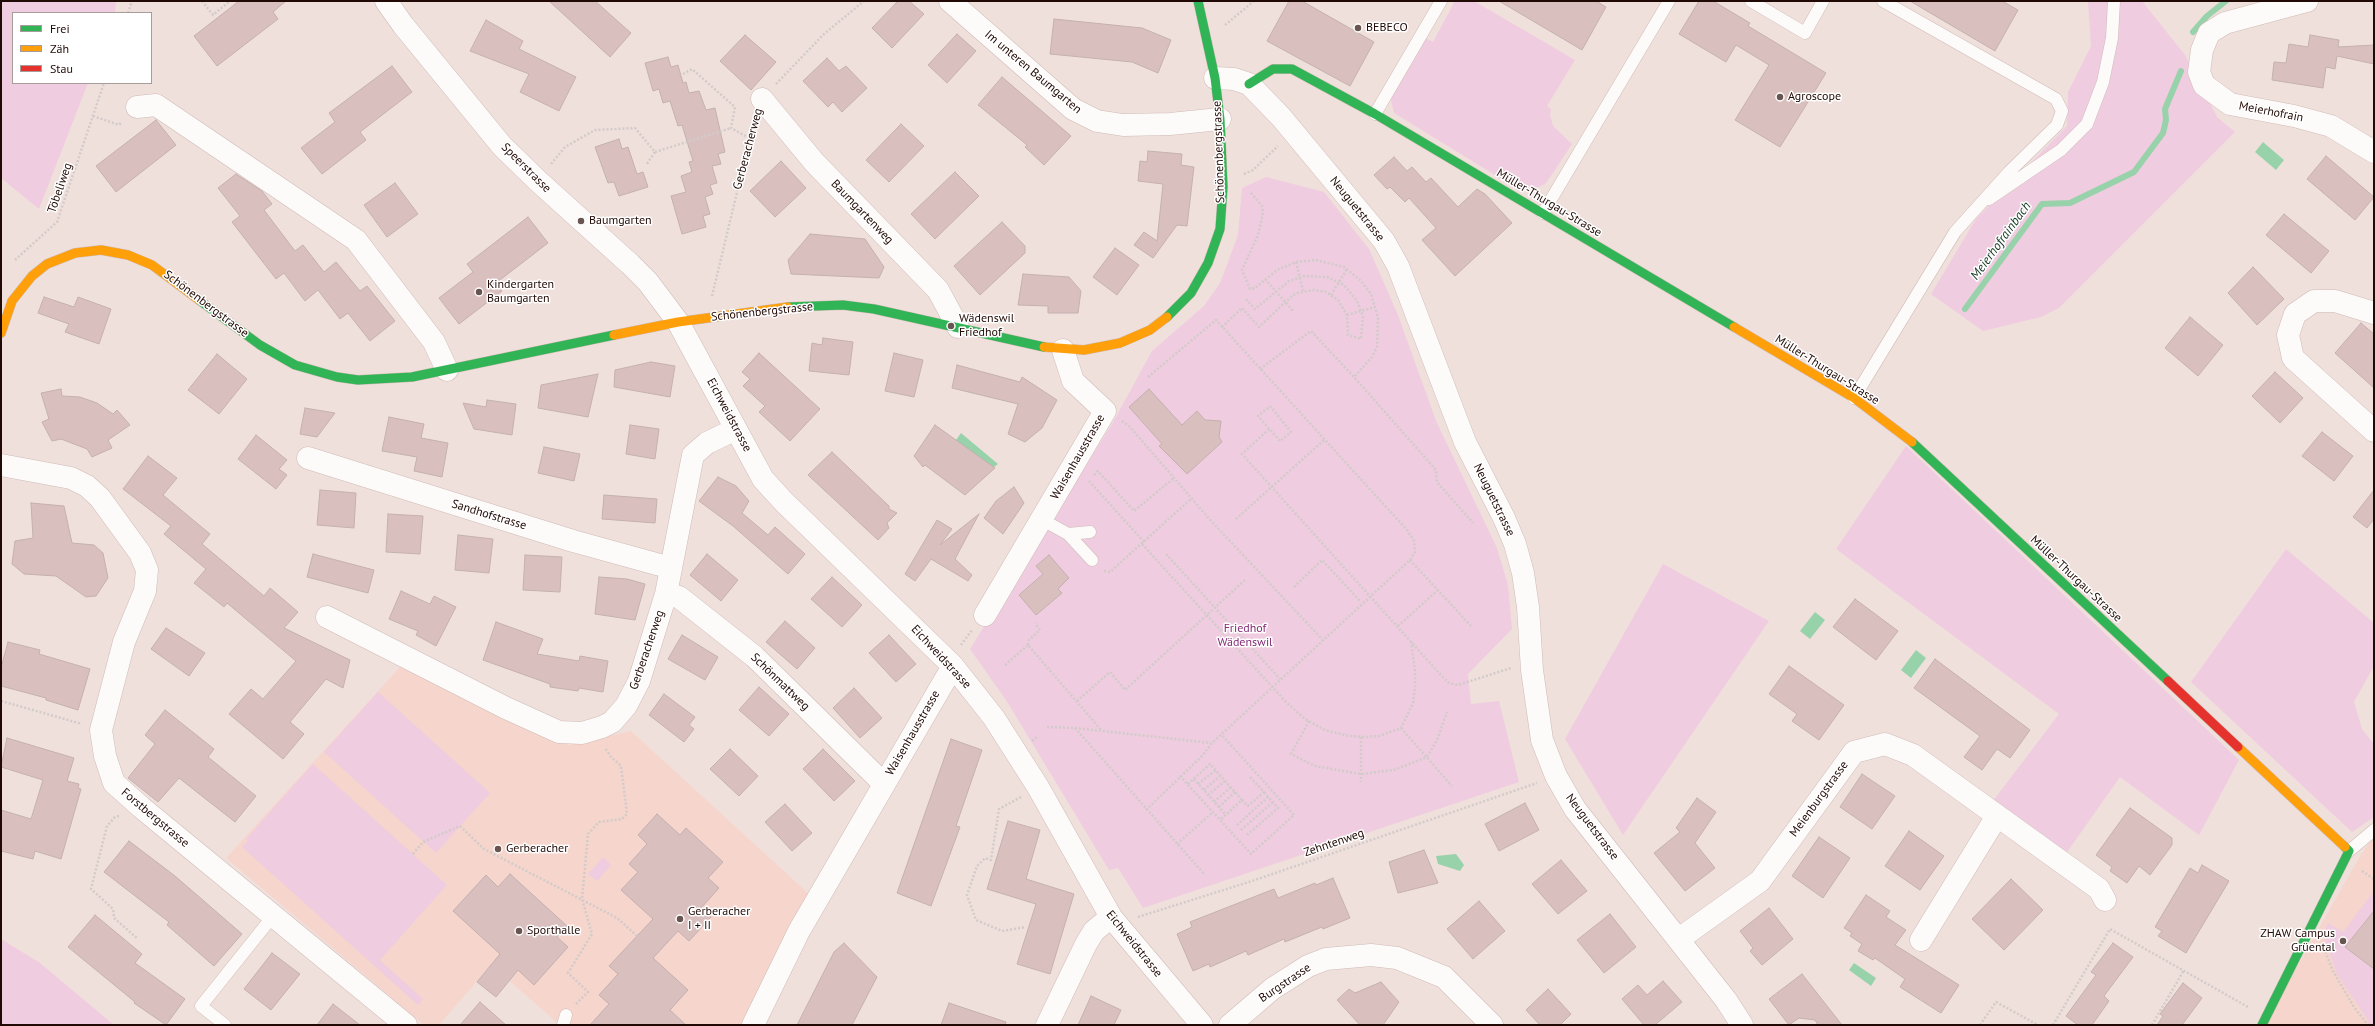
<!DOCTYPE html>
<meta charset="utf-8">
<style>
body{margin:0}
#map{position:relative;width:2375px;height:1026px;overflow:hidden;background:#f0e0dc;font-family:"PT Sans",sans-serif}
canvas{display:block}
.frame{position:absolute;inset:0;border:2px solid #210a05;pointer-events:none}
.legend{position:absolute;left:12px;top:12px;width:140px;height:72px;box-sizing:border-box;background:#fff;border:1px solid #a69d9b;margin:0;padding:5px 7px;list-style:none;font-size:12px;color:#210a05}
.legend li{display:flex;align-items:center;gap:8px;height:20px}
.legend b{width:20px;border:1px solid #a69d9b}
</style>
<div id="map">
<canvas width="2375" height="1026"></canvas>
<div class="frame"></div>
<ul class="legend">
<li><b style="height:5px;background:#30b455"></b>Frei</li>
<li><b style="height:5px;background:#ff9f0a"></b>Zäh</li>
<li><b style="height:5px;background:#e5322d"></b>Stau</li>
</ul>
</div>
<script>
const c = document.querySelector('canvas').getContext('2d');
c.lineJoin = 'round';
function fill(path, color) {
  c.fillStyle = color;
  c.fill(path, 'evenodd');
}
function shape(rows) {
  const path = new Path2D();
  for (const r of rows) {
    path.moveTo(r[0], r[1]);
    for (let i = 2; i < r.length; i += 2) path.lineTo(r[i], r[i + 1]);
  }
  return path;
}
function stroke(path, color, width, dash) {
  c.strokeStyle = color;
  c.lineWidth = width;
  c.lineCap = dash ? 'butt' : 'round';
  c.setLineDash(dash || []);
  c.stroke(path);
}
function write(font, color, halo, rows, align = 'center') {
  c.font = font + ' "PT Sans",sans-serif';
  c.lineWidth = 3;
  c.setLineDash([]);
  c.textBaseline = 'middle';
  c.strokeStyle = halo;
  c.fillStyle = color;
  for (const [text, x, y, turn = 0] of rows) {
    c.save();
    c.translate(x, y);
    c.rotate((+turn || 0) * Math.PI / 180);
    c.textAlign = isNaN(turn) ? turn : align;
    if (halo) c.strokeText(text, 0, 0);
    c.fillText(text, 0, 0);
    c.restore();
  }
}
fill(shape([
 [400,667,568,745,631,731,809,894,763,979,743,1025,560,1025,491,965,439,1025,424,1025,226,858],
 [2374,836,2374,1025,2264,1025,2360,856]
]), '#f6d5cd');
fill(shape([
 [1,1,116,1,115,13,13,13,13,83,88,83,39,209,1,178],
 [1455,1,1474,1,1575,60,1547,106,1551,109,1550,115,1553,126,1572,144,1553,173,1545,184,1539,187,1524,189,1513,186,1394,113,1391,100,1392,93,1424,37,1433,42],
 [2088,1,2142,1,2185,55,2217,117,2235,132,2059,308,2041,317,1983,331,1931,294,1976,219,2067,126,2068,92,2091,46],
 [1266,177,1324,192,1369,249,1398,315,1436,421,1497,548,1508,585,1512,629,1468,674,1471,704,1499,701,1519,782,1143,908,1118,868,1109,870,1006,700,970,649,1112,424,1152,351,1204,306,1220,283,1238,235,1242,188],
 [1906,446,2239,760,2199,835,2120,777,2065,855,1993,801,2059,714,1836,549],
 [2286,549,2374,623,2374,666,2354,702,2362,729,2374,744,2374,817,2352,832,2191,682],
 [1663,564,1769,621,1623,835,1565,739],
 [378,692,490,793,436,853,324,752],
 [313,764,447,885,380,960,263,855,423,999,418,1005,242,847,248,841,246,839],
 [603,857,611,865,597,881,588,874],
 [2374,891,2374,911,2346,947,2374,970,2374,1025,2371,1025,2337,974,2323,934,2328,923,2343,932],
 [1,939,40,963,114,1025,1,1025]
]), '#efccdf');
fill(shape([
 [2263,142,2284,160,2276,170,2255,152],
 [961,433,998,464,991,469,956,440],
 [1815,612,1825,620,1810,639,1800,631],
 [1916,650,1926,658,1911,678,1901,670],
 [1456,854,1464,865,1460,871,1438,864,1436,856],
 [1854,963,1876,978,1871,986,1849,970]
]), '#98d2aa');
stroke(shape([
 [2193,32,2207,16,2226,1],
 [1965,309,2042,204,2070,203,2134,172,2163,133,2166,120,2165,109,2181,71]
]), '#98d2aa', 6);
const building = shape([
 [239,1,286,1,273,12,278,19,217,66,194,36,239,1],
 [549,1,595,1,631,33,610,57,549,1],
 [898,1,909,1,924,14,892,48,872,28,898,1],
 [1289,1,1302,1,1374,42,1350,86,1267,41,1289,1],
 [1499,1,1596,1,1606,7,1582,50,1499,1],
 [1699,1,1713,1,1750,23,1748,26,1826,73,1780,147,1735,120,1769,65,1736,45,1726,62,1679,34,1699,1],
 [1910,1,2002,1,2018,10,1995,51,1910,1],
 [1054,19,1142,28,1171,40,1158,73,1132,62,1050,54,1054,19],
 [486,20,523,41,519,49,576,77,559,111,520,92,529,74,470,51,486,20],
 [957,34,976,51,947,83,928,65,957,34],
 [745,35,776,62,751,90,720,61,745,35],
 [2310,35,2339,40,2338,47,2374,45,2374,64,2337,56,2335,69,2326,67,2323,88,2272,80,2274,62,2286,63,2289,44,2308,47,2310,35],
 [668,57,671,67,678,65,683,83,686,82,689,93,699,91,706,110,715,108,725,152,718,154,721,164,712,166,717,183,710,185,713,194,705,197,710,214,703,216,706,227,682,234,671,196,686,192,681,176,692,172,689,162,693,161,682,125,678,126,670,101,663,103,659,89,653,91,645,63,668,57],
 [827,58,839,71,846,66,867,88,842,112,833,102,828,107,803,81,827,58],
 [392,66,412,92,360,132,366,140,322,174,301,148,335,122,329,113,392,66],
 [1002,77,1071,136,1044,165,1025,147,1027,145,978,105,1002,77],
 [156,120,176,145,116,192,96,166,156,120],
 [901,124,924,146,889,182,866,160,901,124],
 [619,139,622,149,628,147,637,174,643,172,648,187,619,196,614,182,608,183,595,147,619,139],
 [1148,151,1182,154,1181,165,1194,167,1187,226,1177,225,1153,258,1134,245,1144,232,1157,241,1163,184,1138,181,1140,161,1147,162,1148,151],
 [2326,156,2374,197,2355,220,2307,179,2326,156],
 [1394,157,1407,171,1412,167,1426,182,1431,178,1458,207,1477,189,1485,194,1512,223,1455,276,1422,240,1436,228,1409,198,1405,202,1390,187,1387,189,1374,175,1394,157],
 [781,161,806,188,775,217,750,191,781,161],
 [955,172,979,196,935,239,911,214,955,172],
 [236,174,262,191,272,204,264,210,295,251,303,245,324,272,336,262,360,291,367,286,395,321,370,341,348,313,340,319,318,290,305,301,284,273,276,279,232,222,240,216,218,188,236,174],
 [395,183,418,214,387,237,364,205,395,183],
 [2284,214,2329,251,2311,273,2266,235,2284,214],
 [528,217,548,243,496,283,502,291,459,324,439,298,473,272,467,264,528,217],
 [1002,222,1025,246,1025,253,980,295,954,266,1002,222],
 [810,234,865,239,884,267,879,278,791,274,788,260,810,234],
 [1115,248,1139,265,1117,295,1093,277,1115,248],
 [2253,267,2284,299,2257,325,2228,293,2253,267],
 [1023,274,1069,277,1081,291,1078,313,1048,313,1048,306,1018,305,1023,274],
 [44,297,74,307,78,297,111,309,99,344,65,332,69,324,38,313,44,297],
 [2190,317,2223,345,2198,376,2165,348,2190,317],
 [2361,323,2374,334,2374,388,2335,353,2361,323],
 [823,338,853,342,849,375,809,371,812,343,822,345,823,338],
 [759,353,820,409,790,441,759,412,765,406,743,386,750,379,742,372,759,353],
 [894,353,923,360,914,397,885,391,894,353],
 [217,354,247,379,219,414,188,390,217,354],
 [651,362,675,366,670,397,614,387,615,370,651,362],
 [957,365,1020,382,1022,377,1057,400,1042,428,1025,442,1008,434,1018,404,952,388,957,365],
 [2275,372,2303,398,2280,423,2252,396,2275,372],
 [598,374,588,417,538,408,541,385,598,374],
 [61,389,62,396,80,397,97,403,113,414,117,410,130,425,108,440,112,448,92,457,87,449,61,439,52,441,42,422,49,419,41,393,61,389],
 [1149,389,1182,425,1197,411,1205,420,1221,421,1219,437,1222,442,1187,474,1159,446,1162,444,1129,407,1149,389],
 [487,400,516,404,512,435,474,429,463,403,486,407,487,400],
 [305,408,335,413,317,437,300,434,305,408],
 [389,417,424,424,421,438,448,443,442,477,414,471,417,457,382,451,389,417],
 [630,425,659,429,655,459,626,454,630,425],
 [935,425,995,468,965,495,925,465,923,467,914,456,935,425],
 [2322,432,2353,456,2334,481,2302,456,2322,432],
 [256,435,287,460,279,469,287,475,276,489,238,459,256,435],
 [544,447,580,454,574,481,538,473,544,447],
 [832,452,889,506,889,509,897,513,887,523,889,528,878,540,808,475,832,452],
 [148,456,177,478,163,495,210,534,202,544,264,596,270,588,298,612,284,628,350,660,343,688,326,679,290,722,304,734,283,759,229,714,251,689,263,699,296,661,227,603,224,607,194,583,206,569,164,534,171,526,123,489,148,456],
 [718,477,736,486,749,501,742,513,768,535,775,527,805,554,788,574,733,526,699,501,718,477],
 [1014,487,1024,503,1003,534,984,518,996,501,1014,487],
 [320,490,356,493,354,528,317,525,320,490],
 [2374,490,2374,519,2367,528,2353,517,2374,490],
 [604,495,657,499,655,523,602,519,604,495],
 [31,503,64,506,72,543,94,545,103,553,108,578,96,596,86,597,56,576,24,574,12,564,15,541,33,538,31,503],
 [388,514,423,516,420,554,386,552,388,514],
 [979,514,955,559,972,575,968,581,931,559,915,581,905,574,937,520,952,529,940,545,979,514],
 [458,535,493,539,489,573,455,570,458,535],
 [313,554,374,570,368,593,307,577,313,554],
 [707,554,738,580,721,601,690,575,707,554],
 [525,555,562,557,560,592,523,590,525,555],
 [1049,555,1069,578,1058,589,1062,593,1036,615,1019,595,1043,574,1036,566,1049,555],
 [599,577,627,579,645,584,635,620,595,614,599,577],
 [832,577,862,605,842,627,811,599,832,577],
 [401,591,430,604,434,596,456,607,436,646,416,635,418,631,389,619,401,591],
 [1855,599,1898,631,1876,660,1833,627,1855,599],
 [785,621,815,648,797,669,766,642,785,621],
 [496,622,543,639,537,654,579,661,580,656,608,661,603,692,579,688,578,691,550,687,550,684,483,660,496,622],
 [166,628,205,653,189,676,151,649,166,628],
 [682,635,718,657,705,680,668,659,682,635],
 [889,635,916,664,896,682,869,653,889,635],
 [8,642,40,650,39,654,90,669,78,710,46,700,46,698,1,686,1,668,8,642],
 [1935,659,2030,730,2010,758,1997,749,1982,770,1964,757,1980,736,1914,688,1935,659],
 [1789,666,1844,705,1819,740,1792,721,1797,714,1769,694,1789,666],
 [759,687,789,714,769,736,739,710,759,687],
 [854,688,882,718,860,738,833,708,854,688],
 [664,694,695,717,689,725,694,729,684,742,649,715,664,694],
 [165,710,214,749,208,757,256,796,235,822,179,778,158,802,128,778,155,744,145,735,165,710],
 [7,738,74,758,67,781,79,784,78,788,81,789,61,859,35,851,33,859,1,851,1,810,31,819,43,780,1,767,7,738],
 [951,739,982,750,956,826,960,827,931,906,897,893,951,739],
 [730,749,758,776,739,796,710,769,730,749],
 [823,749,855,781,834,801,803,769,823,749],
 [1862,774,1895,796,1872,829,1840,807,1862,774],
 [1697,798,1716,812,1695,843,1715,868,1685,891,1654,853,1680,832,1676,828,1697,798],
 [1525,803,1539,830,1499,851,1485,824,1525,803],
 [785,804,812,833,792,851,765,822,785,804],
 [2130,808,2172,838,2172,845,2150,875,2139,866,2127,883,2110,871,2112,867,2096,855,2130,808],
 [657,814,680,835,686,828,723,862,708,878,719,888,701,908,711,917,689,941,678,931,653,958,688,990,670,1010,686,1025,590,1025,609,1004,599,995,618,974,609,966,653,919,621,890,638,872,629,864,647,844,638,835,657,814],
 [1008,821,1040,830,1026,879,1074,894,1050,974,1017,964,1036,904,987,889,1008,821],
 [1909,831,1944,856,1920,890,1885,866,1909,831],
 [1819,837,1850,858,1823,898,1792,876,1819,837],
 [129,841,175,876,242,934,214,966,167,925,169,922,104,872,129,841],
 [1424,850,1438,883,1398,893,1389,862,1424,850],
 [1561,860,1587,891,1558,914,1532,884,1561,860],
 [2202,865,2229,881,2186,953,2158,936,2162,931,2155,927,2190,868,2198,873,2202,865],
 [510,874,567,926,557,937,568,947,534,985,518,970,496,997,477,982,500,954,453,911,486,875,498,887,510,874],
 [1333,878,1350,918,1323,929,1322,927,1285,942,1284,939,1248,955,1246,951,1210,967,1209,964,1193,971,1177,934,1192,927,1190,922,1274,889,1278,898,1315,883,1316,885,1333,878],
 [2011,879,2043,910,2004,950,1972,919,2011,879],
 [1866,895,1890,911,1886,917,1906,930,1895,945,1959,985,1941,1013,1900,987,1905,979,1875,958,1873,960,1858,951,1862,944,1850,936,1852,933,1844,928,1866,895],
 [1479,901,1505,931,1473,959,1447,929,1479,901],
 [1769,908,1793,939,1762,965,1750,951,1753,948,1740,931,1769,908],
 [2374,911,2374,969,2345,947,2374,911],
 [1610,914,1636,947,1604,973,1577,940,1610,914],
 [95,915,142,954,135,963,185,999,166,1025,134,1003,135,1002,68,947,95,915],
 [844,943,877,977,852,1025,797,1025,834,952,844,943],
 [2113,943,2133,957,2104,996,2109,1001,2092,1025,2078,1025,2066,1016,2096,975,2091,972,2113,943],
 [272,953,300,974,271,1010,244,989,272,953],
 [1802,974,1842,1025,1818,1025,1815,1020,1799,1018,1789,1025,1769,999,1802,974],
 [1663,981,1682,1002,1655,1025,1644,1025,1622,999,1638,985,1647,995,1663,981],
 [1381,982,1399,1002,1383,1025,1360,1025,1337,1000,1349,989,1355,993,1381,982],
 [2183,983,2202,998,2182,1025,2157,1025,2163,1016,2160,1014,2183,983],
 [1548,989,1571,1014,1560,1025,1540,1025,1526,1010,1548,989],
 [1091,996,1121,1010,1114,1025,1078,1025,1091,996],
 [480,1002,506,1025,460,1025,480,1002],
 [949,1003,1006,1022,1005,1025,941,1025,949,1003],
 [333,1004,360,1025,317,1025,333,1004]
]);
fill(building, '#d9c0bf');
stroke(building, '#c4b0af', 1);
const lane = shape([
 [1751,1,1805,33,1823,1],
 [1375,114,1441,1],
 [1989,199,2061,150,2087,124,2103,82,2112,38,2114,1],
 [1543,213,1669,1],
 [1854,398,1955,232,2009,172,2057,125,2062,111,2056,99,1883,1],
 [1041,519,1068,534,1090,532],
 [1068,534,1092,560],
 [2349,851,2374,830],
 [225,1025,201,1006,273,916],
 [563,1025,566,1015]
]);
const street = shape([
 [386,1,403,25,502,146,538,181,630,264,648,282,678,322,763,479,784,502,953,666,994,718,1038,787,1111,917,1202,1025],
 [950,1,1073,109,1097,121,1123,125,1170,124,1220,119],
 [2307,1,2225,23,2209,33,2202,50,2199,72,2204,85,2230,104,2294,116,2331,126,2374,152],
 [1215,78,1234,79,1249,84,1281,117,1384,241,1398,266,1465,442,1504,518,1515,544,1523,573,1528,607,1532,670,1542,740,1556,776,1575,809,1726,1000,1742,1025],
 [762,99,814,162,938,290,958,327],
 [137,107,156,105,356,240,434,342,447,370],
 [2374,313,2335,301,2314,301,2295,314,2288,335,2293,358,2374,431],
 [308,458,573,541,671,568],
 [1,465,71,478,87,486,100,498,140,553,147,570,145,591,124,642,101,730,105,756,114,783,142,808,406,1025],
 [666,594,679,597,755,657,884,784],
 [985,615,1105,411,1073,381,1063,350],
 [327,617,506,708,559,732,582,733,602,727,612,722,626,706,639,681,666,594,693,455,707,443,736,429],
 [1679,939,1760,881,1854,752,1885,744,1913,755,2099,889,2105,900],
 [1921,940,1997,816],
 [753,1025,799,931,953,666],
 [1047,1025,1086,944,1094,931,1111,917],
 [1230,1025,1272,989,1308,966,1326,959,1371,955,1397,958,1444,977,1492,1025]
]);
const fast = shape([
 [1249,84,1273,69,1292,69,1375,114,1734,327],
 [199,300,260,345,295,365,337,377,358,380,412,377,614,335],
 [788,307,843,305,874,309,1044,347],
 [1167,317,1191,293,1208,263,1220,229,1223,187,1220,119,1215,78,1198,1],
 [1912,442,2168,681],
 [2262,1025,2349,851,2345,847]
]);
const slow = shape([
 [1734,327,1854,398,1912,442],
 [1,333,12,301,32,276,47,264,75,253,101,250,128,255,152,265,199,300],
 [614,335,678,322,788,307],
 [1044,347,1084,350,1120,343,1150,330,1167,317],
 [2238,747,2345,847]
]);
const jam = shape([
 [2168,681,2238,747]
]);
stroke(lane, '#cebbb5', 13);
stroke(street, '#cebbb5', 23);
stroke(fast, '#cebbb5', 10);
stroke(slow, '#cebbb5', 10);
stroke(jam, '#cebbb5', 10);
stroke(shape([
 [202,1,213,15,230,1],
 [128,13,132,1],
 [1225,25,1254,1],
 [683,74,692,69,735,107,731,128,749,138],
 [776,84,824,34,864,1],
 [93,116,119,125,122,122],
 [655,152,731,128],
 [551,164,565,147,595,130,635,128,655,152,646,165],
 [1244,174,1253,170,1278,146],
 [1251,193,1262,206,1263,213,1258,235,1242,270,1250,289,1255,288,1277,270,1296,262,1316,260,1344,267,1361,281,1371,294,1378,318,1377,347,1372,357,1354,377],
 [15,260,57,222,104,83],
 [1296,262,1303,291],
 [1265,279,1294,312],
 [1331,295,1347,269],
 [712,296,754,122],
 [1347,315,1375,307],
 [1222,327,1242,308,1259,327,1292,296,1297,293,1314,290,1326,292,1338,300,1347,315,1348,335,1361,339,1363,316,1357,301,1344,285,1327,277,1305,276,1289,281,1255,309,1246,299],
 [1260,369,1311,331,1354,377,1436,470,1437,482,1473,523],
 [1270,406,1291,432,1280,441,1258,416,1270,406],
 [1122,421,1130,427,1212,522,1322,639],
 [1269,429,1242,454,1439,673,1449,683,1458,685,1511,668],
 [1094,475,1098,471,1134,511,1174,478],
 [1089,481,1144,542],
 [1236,519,1324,440],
 [1142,544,1286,702,1305,719,1325,730,1349,736,1364,737,1379,736,1401,728,1413,703,1415,687,1415,671,1411,641],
 [1166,554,1280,679],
 [1410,560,1471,626],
 [1104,571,1110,572,1192,498],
 [1294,587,1322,560,1361,602],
 [1398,626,1438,590],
 [961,645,972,630],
 [1028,645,1029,640,1040,630,1035,623],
 [1005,665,1028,645,1102,731],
 [2374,700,2374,720],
 [1,701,82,724],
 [1077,701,1110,672,1125,690,1246,579],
 [1309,721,1291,754,1315,766,1361,774,1394,770,1427,757,1437,740,1447,712],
 [1047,727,1075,728,1211,743],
 [1075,728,1205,875],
 [1401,728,1452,786],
 [1361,737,1361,782],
 [1032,741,1038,736],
 [1180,776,1251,854,1294,815,1221,734],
 [1194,779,1226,815],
 [1188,784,1210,764,1242,800,1220,820],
 [1198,784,1216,770],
 [1204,790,1221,775],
 [1208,795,1225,781],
 [1021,797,999,809,991,860,985,858,977,866,967,895,976,920,1002,931,1026,927],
 [1242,800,1248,806,1264,792,1250,777],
 [1214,802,1231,787],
 [1219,807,1235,792],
 [1146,810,1202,756,1212,743,1410,560,1415,552,1414,541,1407,530,1216,320,1148,377],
 [119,816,115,817,107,826,91,889,113,909,114,918,138,939],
 [1237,825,1268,797],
 [1241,830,1273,802],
 [1247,835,1278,808,1264,792],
 [1177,844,1213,812],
 [413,854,423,842,460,826,484,849,617,918,637,936],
 [2362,871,2374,879],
 [1138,917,1252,881,1537,783],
 [2324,948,2333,971,2354,1007,2368,1025],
 [576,1004,588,992,568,973,592,934,582,899,588,834,599,822,622,819,627,814,621,766,611,757,605,748],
 [1980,1025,1996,1002,2038,1025],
 [2053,1025,2110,929,2248,1007],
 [2152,1025,2184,970]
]), '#d1cbc9', 2.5, [2, 2]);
stroke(lane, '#fdfafa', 12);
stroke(street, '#fdfafa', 22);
stroke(fast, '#30b455', 9);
stroke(slow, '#ff9f0a', 9);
stroke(jam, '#e5322d', 9);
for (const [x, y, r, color] of [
 [1358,28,4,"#695550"],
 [1780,97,4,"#695550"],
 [581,221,4,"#695550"],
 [479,292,4,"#695550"],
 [951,326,4,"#695550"],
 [498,849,4,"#695550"],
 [680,919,4,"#695550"],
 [519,931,4,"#695550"],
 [2343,941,4,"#695550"]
]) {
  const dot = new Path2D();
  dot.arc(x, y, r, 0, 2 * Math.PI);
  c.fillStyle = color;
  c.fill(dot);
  stroke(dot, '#fff', 1.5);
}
write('12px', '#210a05', '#fff', [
 ["BEBECO",1366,28],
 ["Agroscope",1788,97],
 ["Baumgarten",589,221],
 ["Kindergarten",487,285],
 ["Baumgarten",487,299],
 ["Wädenswil",959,319],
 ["Friedhof",959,333],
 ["Gerberacher",506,849],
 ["Gerberacher",688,912],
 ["I + II",688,926],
 ["Sporthalle",527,931],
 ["ZHAW Campus",2335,934,"right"],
 ["Grüental",2335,948,"right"]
], 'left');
write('12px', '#210a05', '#fff', [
 ["Im unteren Baumgarten",1033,72,40],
 ["Meierhofrain",2271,112,11],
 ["Gerberacherweg",748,149,-75],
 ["Schönenbergstrasse",1219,152,-92],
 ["Speerstrasse",526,168,45],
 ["Töbeliweg",60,188,-71],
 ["Müller-Thurgau-Strasse",1549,203,31],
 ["Neuguetstrasse",1357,209,51],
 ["Baumgartenweg",862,212,46],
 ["Schönenbergstrasse",206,304,37],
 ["Schönenbergstrasse",762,312,-6],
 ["Müller-Thurgau-Strasse",1827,370,32],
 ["Eichweidstrasse",729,415,62],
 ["Waisenhausstrasse",1078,457,-60],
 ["Neuguetstrasse",1494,500,64],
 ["Sandhofstrasse",489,515,17],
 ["Müller-Thurgau-Strasse",2076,579,43],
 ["Gerberacherweg",647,650,-71],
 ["Eichweidstrasse",941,657,47],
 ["Schönmattweg",780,682,44],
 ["Waisenhausstrasse",913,733,-60],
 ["Meienburgstrasse",1819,799,-54],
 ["Forstbergstrasse",155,818,40],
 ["Neuguetstrasse",1592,827,53],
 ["Zehntenweg",1334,843,-19],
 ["Eichweidstrasse",1134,944,51],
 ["Burgstrasse",1285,983,-34]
]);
write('12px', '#842c76', '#fff', [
 ["Friedhof",1245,629],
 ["Wädenswil",1245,643]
]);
write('italic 13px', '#113721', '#fff', [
 ["Meierhofrainbach",2001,241,-54]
]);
</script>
